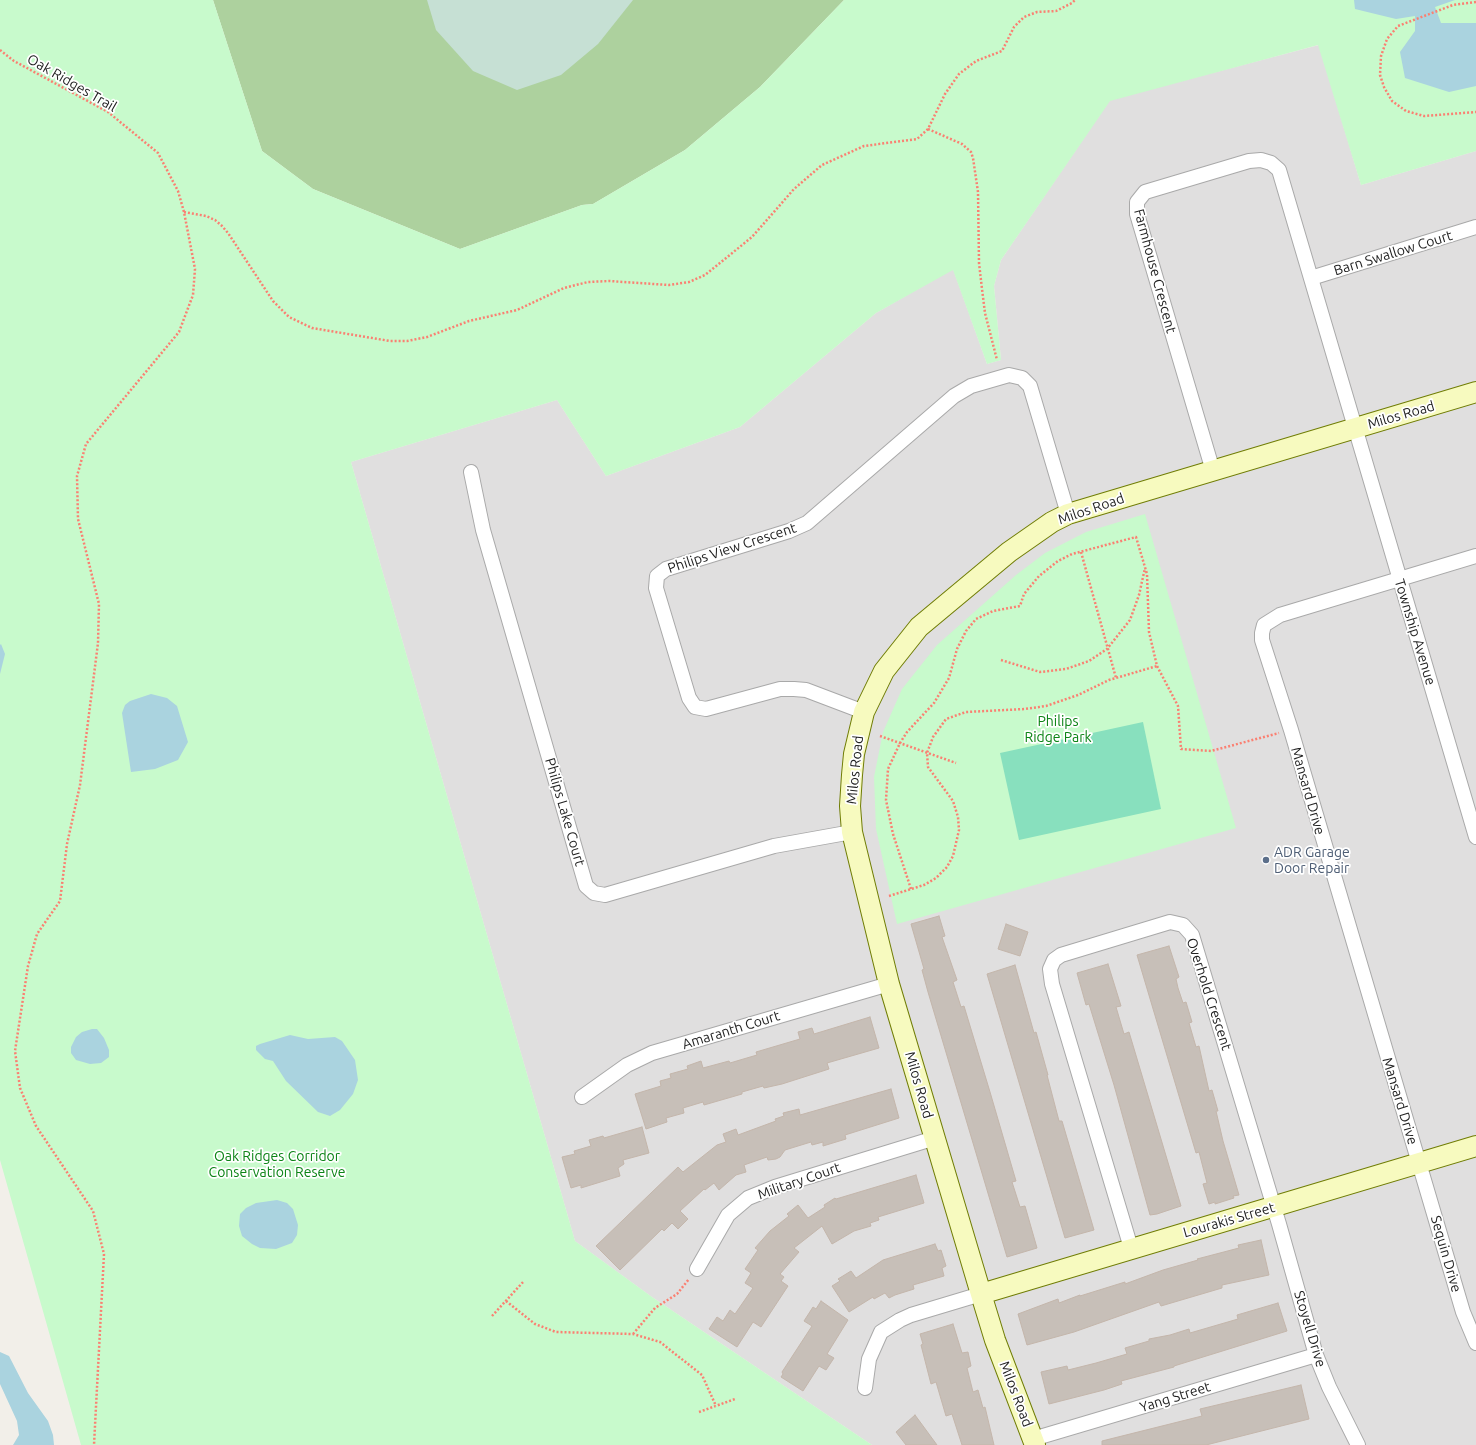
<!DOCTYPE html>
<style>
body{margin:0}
canvas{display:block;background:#f2efe9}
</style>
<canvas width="1476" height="1445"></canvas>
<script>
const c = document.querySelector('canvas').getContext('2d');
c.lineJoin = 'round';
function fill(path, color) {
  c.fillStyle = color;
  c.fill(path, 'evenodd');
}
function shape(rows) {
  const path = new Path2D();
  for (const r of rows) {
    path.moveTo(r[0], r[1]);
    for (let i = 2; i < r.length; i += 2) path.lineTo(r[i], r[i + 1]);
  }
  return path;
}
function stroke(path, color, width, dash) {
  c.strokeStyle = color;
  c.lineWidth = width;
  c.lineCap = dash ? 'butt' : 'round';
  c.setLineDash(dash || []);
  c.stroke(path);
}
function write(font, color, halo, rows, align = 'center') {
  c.font = font + ' Ubuntu,sans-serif';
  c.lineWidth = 3.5;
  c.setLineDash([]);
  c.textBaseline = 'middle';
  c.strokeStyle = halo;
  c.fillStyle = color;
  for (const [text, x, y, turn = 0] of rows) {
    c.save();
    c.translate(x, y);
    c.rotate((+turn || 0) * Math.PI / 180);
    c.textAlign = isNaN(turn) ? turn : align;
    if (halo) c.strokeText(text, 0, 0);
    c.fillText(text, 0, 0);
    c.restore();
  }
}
fill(shape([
 [1319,45,1361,185,1476,151,1476,1445,872,1445,652,1297,575,1241,351,462,557,400,606,476,740,427,876,313,953,269,987,364,1001,360,994,286,1001,260,1110,100]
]), '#e0dfdf');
fill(shape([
 [213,0,844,0,760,87,685,150,593,204,582,205,460,249,313,189,262,151]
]), '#add19e');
fill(shape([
 [427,0,633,0,598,44,561,75,517,90,473,71,436,30]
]), '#c6e0d4');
fill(shape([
 [0,0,213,0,262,151,313,189,460,249,582,205,593,204,685,150,760,87,844,0,1476,0,1476,151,1361,185,1318,45,1110,101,1001,260,994,286,1001,360,987,364,953,270,876,313,740,427,606,476,557,400,351,462,575,1241,652,1297,872,1445,81,1445,0,1160],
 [1145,514,1236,828,897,924,876,829,874,777,883,732,902,689,937,645,1016,575,1045,553,1086,532]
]), '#c8facc');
fill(shape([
 [1143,722,1161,809,1019,840,1000,753]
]), '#88e0be');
fill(shape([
 [1354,0,1455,0,1435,7,1441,23,1476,23,1476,86,1449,92,1405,78,1400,52,1415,31,1415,16,1396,19,1355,9],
 [1,644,5,654,0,674,0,645],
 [151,694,167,698,177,706,188,742,178,760,155,769,131,772,122,713,125,705,130,701],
 [92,1029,97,1029,104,1038,109,1050,109,1057,101,1063,90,1064,76,1060,71,1053,71,1047,76,1037,82,1032],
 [290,1035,308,1039,335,1037,342,1041,355,1060,358,1080,353,1094,340,1110,330,1116,318,1112,286,1081,273,1061,265,1059,256,1050,256,1046,260,1044],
 [277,1200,287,1203,293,1209,298,1225,297,1235,292,1243,276,1249,260,1248,252,1244,242,1236,239,1226,240,1214,246,1208,256,1203],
 [0,1352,9,1356,28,1393,48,1421,53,1435,54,1445,13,1445,19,1435,17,1421,0,1384]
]), '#aad3df');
const building = shape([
 [939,916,945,936,942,937,957,980,953,982,961,1007,964,1006,990,1092,1016,1181,1012,1182,1020,1207,1025,1206,1037,1248,1007,1257,928,992,922,970,924,969,911,924,939,916],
 [1006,924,1028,932,1020,956,998,949,1006,924],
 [1169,946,1179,977,1176,979,1178,988,1183,1003,1186,1002,1192,1022,1189,1023,1196,1047,1199,1046,1209,1091,1212,1090,1218,1111,1216,1111,1223,1141,1239,1195,1233,1196,1234,1198,1215,1204,1215,1202,1209,1204,1203,1184,1207,1183,1199,1152,1196,1153,1137,955,1169,946],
 [1108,964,1121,1006,1116,1007,1124,1034,1129,1032,1181,1206,1157,1214,1150,1215,1114,1085,1089,1004,1086,1005,1077,973,1108,964],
 [1015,965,1034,1033,1036,1032,1048,1075,1047,1075,1059,1121,1062,1121,1094,1230,1065,1238,987,974,1015,965],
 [870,1017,879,1048,827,1063,829,1069,782,1084,764,1088,763,1086,742,1092,742,1094,704,1105,703,1102,683,1108,684,1113,666,1118,667,1122,646,1129,635,1094,661,1086,660,1081,671,1078,670,1074,688,1069,687,1066,701,1061,703,1068,729,1061,730,1063,740,1060,757,1055,756,1052,800,1039,798,1032,812,1028,814,1034,870,1017],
 [891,1089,899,1118,845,1135,846,1139,823,1146,823,1142,812,1145,811,1142,785,1150,780,1157,776,1159,768,1160,767,1157,744,1165,746,1172,736,1175,719,1190,714,1183,705,1190,704,1189,680,1211,688,1219,678,1229,672,1223,664,1231,662,1229,620,1270,596,1246,678,1167,683,1172,717,1145,726,1142,723,1134,736,1129,738,1135,776,1121,775,1119,784,1116,783,1113,799,1109,800,1115,891,1089],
 [642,1127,649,1153,623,1160,624,1164,618,1168,620,1176,581,1188,581,1185,571,1188,562,1157,575,1154,574,1151,591,1146,589,1140,603,1136,604,1138,642,1127],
 [916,1175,924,1203,878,1217,879,1220,870,1223,871,1226,854,1231,832,1244,822,1226,794,1248,799,1252,780,1274,784,1277,781,1281,788,1286,761,1327,753,1322,737,1347,709,1329,717,1317,723,1321,730,1310,735,1314,753,1288,745,1283,751,1273,745,1269,758,1250,755,1248,770,1231,789,1216,787,1214,798,1205,808,1218,825,1207,824,1205,835,1198,836,1199,916,1175],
 [1261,1240,1269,1275,1222,1285,1222,1288,1161,1306,1159,1302,1074,1332,1027,1345,1018,1314,1058,1299,1059,1303,1080,1295,1080,1296,1125,1282,1125,1284,1163,1270,1198,1260,1197,1259,1239,1248,1238,1245,1261,1240],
 [935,1244,938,1251,941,1250,946,1266,942,1268,944,1276,913,1285,914,1289,895,1295,889,1298,885,1293,874,1299,873,1297,849,1312,832,1286,840,1281,838,1279,851,1271,856,1278,883,1260,935,1244],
 [821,1301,848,1320,827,1354,834,1358,826,1370,819,1366,803,1391,781,1377,783,1374,782,1372,812,1326,804,1321,813,1307,816,1309,821,1301],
 [1278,1303,1287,1331,1174,1366,1174,1367,1121,1381,1122,1384,1104,1390,1049,1404,1041,1372,1067,1366,1068,1370,1096,1363,1127,1354,1125,1348,1149,1341,1149,1339,1170,1335,1189,1329,1190,1333,1238,1319,1237,1315,1278,1303],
 [953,1324,962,1353,968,1352,971,1366,967,1368,973,1392,978,1390,983,1408,985,1407,994,1445,962,1445,952,1414,946,1416,936,1382,931,1384,921,1345,923,1344,920,1334,953,1324],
 [1301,1385,1309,1419,1206,1445,1102,1445,1102,1441,1202,1416,1200,1409,1301,1385],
 [915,1415,937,1445,906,1445,896,1432,915,1415]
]);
fill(building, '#c7bfb8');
stroke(building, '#c4b6ab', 1);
const street = shape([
 [1311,278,1476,227],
 [1213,471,1137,214,1137,202,1145,192,1249,161,1261,160,1271,163,1279,170,1476,837],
 [471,472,483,530,586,886,594,893,605,895,774,846,852,832],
 [1476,556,1280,615,1264,625,1262,633,1262,640,1291,730,1463,1312,1476,1343],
 [864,712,806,690,794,689,780,689,706,709,695,707,689,698,656,588,657,576,666,569,789,531,807,523,954,396,971,386,1009,375,1022,378,1030,386,1068,514],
 [582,1097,627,1065,652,1053,889,984],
 [1131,1248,1052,984,1050,969,1054,960,1061,955,1170,922,1183,925,1192,935,1279,1224,1316,1355,1329,1387,1358,1445],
 [697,1269,728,1215,748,1198,775,1187,935,1138],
 [865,1388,869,1359,881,1332,900,1320,911,1315,981,1294],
 [1033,1439,1316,1355]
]);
const secondary = shape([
 [981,1294,1476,1146],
 [1035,1445,995,1340,981,1294,889,984,852,832,850,806,852,775,854,754,864,712,884,671,919,627,1009,552,1052,522,1068,514,1476,392]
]);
stroke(street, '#a9a9a9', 16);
stroke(secondary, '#707d05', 22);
stroke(shape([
 [1476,2,1453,5,1398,26,1387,39,1381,56,1380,75,1384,87,1392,101,1406,111,1424,116,1476,112],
 [0,50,14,61,108,112,158,153,178,191,184,212,195,269,193,295,179,332,86,444,77,476,78,519,99,604,98,643,80,785,67,844,60,901,37,934,28,966,15,1051,20,1088,36,1126,93,1211,104,1254,94,1445],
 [928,129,962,144,971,152,973,158,978,192,979,263,982,289,985,313,997,360],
 [184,212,206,216,215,220,222,226,228,233,273,301,289,317,312,328,390,341,407,341,427,337,469,321,517,310,564,288,588,282,609,281,669,285,689,282,705,275,752,237,794,189,822,165,864,146,917,139,928,129,945,94,959,74,976,61,1002,51,1014,27,1024,17,1037,12,1056,11,1072,3,1075,0],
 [1081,552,1116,678],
 [1001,660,1040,672,1066,669,1089,661,1107,649,1130,620,1139,595,1145,568],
 [880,736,956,763],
 [911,889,893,834,886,800,888,769,900,743,907,732,934,703,949,678,957,649,966,631,976,619,993,611,1020,606,1024,594,1039,576,1058,561,1072,554,1136,537,1147,574,1149,632,1157,666,1178,706,1181,749,1211,751,1279,733],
 [889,896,924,885,936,878,947,867,953,856,959,830,958,817,953,801,928,767,927,753,933,737,946,719,966,712,1025,709,1046,706,1078,695,1109,680,1157,666],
 [506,1301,535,1324,556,1332,633,1334,660,1342,702,1375,716,1406],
 [492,1316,524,1281],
 [633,1334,655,1308,677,1294,689,1279],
 [699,1412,735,1399]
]), '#fa8072', 2.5, [2, 2]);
stroke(street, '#fff', 14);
stroke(secondary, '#f7fabf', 20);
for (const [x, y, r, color] of [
 [1266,860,4,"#5c6f8a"]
]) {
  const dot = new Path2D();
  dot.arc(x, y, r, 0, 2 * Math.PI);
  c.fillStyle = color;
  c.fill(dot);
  stroke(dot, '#fff', 1.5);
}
write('14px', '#222', '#fff', [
 ["Oak Ridges Trail",72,83,30],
 ["Barn Swallow Court",1393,253,-17],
 ["Farmhouse Crescent",1155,271,75],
 ["Milos Road",1401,415,-16],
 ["Milos Road",1091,509,-19],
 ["Philips View Crescent",732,548,-18],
 ["Township Avenue",1415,632,73],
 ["Milos Road",855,770,-84],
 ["Mansard Drive",1308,791,74],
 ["Philips Lake Court",565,812,74],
 ["Overhold Crescent",1209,994,72],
 ["Amaranth Court",731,1030,-17],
 ["Milos Road",919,1085,74],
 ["Mansard Drive",1400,1101,73],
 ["Military Court",799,1181,-19],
 ["Lourakis Street",1229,1220,-16],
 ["Sequin Drive",1446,1254,74],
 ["Stoyell Drive",1310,1329,73],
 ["Milos Road",1016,1394,69],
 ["Yang Street",1175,1397,-17]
]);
write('14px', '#0c8416', '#fff', [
 ["Philips",1058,721],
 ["Ridge Park",1058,737],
 ["Oak Ridges Corridor",277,1156],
 ["Conservation Reserve",277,1172]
]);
write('14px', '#4e5e75', '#fff', [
 ["ADR Garage",1274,852],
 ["Door Repair",1274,868]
], 'left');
</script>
